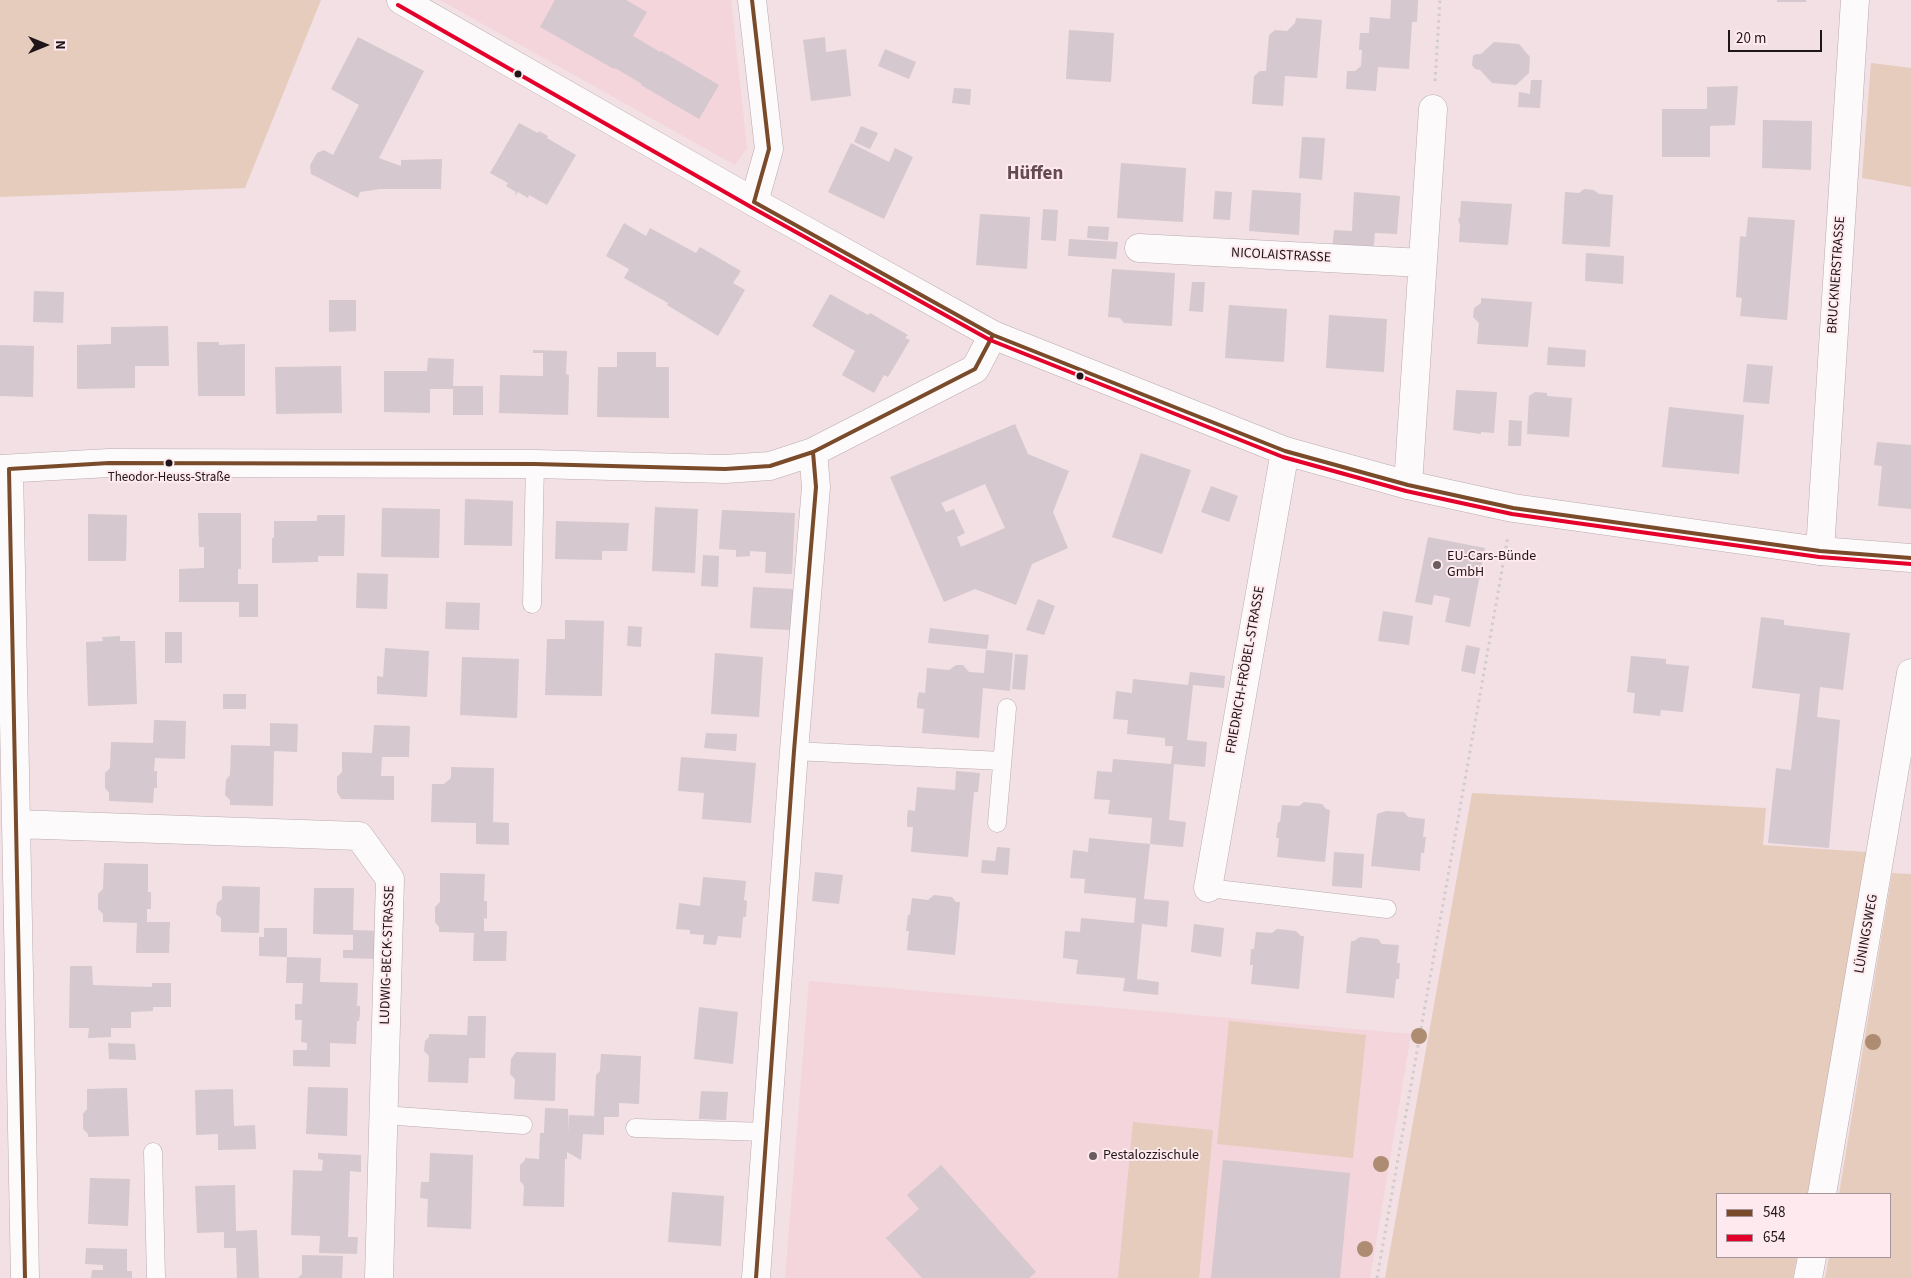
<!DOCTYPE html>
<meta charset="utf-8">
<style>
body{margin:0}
#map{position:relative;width:1911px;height:1278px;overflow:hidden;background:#f2e0e4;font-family:"Source Sans 3",sans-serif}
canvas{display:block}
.legend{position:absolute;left:1716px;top:1193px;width:175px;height:65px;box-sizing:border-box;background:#feeaee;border:1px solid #a59598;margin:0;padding:6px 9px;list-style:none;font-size:15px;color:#201518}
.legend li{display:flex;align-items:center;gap:10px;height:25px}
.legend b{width:25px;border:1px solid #a59598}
.north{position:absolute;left:20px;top:20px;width:50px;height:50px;-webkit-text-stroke:4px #feeaee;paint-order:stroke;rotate:90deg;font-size:14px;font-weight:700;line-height:20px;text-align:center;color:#201518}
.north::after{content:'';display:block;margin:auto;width:18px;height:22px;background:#201518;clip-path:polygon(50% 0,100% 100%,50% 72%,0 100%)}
.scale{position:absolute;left:1728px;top:30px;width:94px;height:22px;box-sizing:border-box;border:2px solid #201518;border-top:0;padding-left:6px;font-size:15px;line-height:18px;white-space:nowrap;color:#201518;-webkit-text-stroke:4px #feeaee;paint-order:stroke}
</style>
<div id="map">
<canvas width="1911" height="1278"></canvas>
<ul class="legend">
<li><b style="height:6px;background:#7a4b2a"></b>548</li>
<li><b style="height:6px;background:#e4002b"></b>654</li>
</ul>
<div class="north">N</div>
<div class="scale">20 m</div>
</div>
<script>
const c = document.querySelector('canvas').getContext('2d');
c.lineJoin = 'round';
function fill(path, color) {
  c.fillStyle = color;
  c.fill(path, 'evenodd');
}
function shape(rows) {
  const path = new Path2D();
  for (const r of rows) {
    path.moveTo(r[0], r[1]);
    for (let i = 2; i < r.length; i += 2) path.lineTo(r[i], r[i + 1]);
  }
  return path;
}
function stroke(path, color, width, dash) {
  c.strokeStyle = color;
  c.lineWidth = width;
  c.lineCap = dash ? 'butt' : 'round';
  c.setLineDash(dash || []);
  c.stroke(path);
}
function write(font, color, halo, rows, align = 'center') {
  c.font = font + ' "Source Sans 3",sans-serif';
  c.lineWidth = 4;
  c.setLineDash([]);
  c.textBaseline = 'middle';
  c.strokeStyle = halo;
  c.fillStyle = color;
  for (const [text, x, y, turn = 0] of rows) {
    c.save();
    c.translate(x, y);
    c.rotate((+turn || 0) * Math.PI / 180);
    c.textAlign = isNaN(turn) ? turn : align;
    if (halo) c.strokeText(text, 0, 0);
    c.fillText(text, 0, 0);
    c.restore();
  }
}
fill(shape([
 [440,0,731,0,747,148,735,165],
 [809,981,1411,1034,1370,1278,785,1278]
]), '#f3d5db');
fill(shape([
 [0,0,321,0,245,188,0,197],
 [1871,63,1911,68,1911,187,1862,178],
 [1472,793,1766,808,1763,845,1867,852,1808,1194,1717,1194,1717,1257,1797,1257,1793,1278,1385,1278],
 [1892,873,1911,874,1911,1278,1825,1278,1829,1257,1890,1257,1890,1194,1839,1194],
 [1229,1021,1366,1035,1353,1158,1217,1144],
 [1133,1122,1213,1130,1199,1278,1118,1278]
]), '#e6ccbc');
fill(shape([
 [555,0,626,0,647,12,633,36,660,52,661,51,719,85,699,119,641,85,642,84,615,68,614,69,540,27],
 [1391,0,1418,0,1417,22,1412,22,1409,69,1378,67,1376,91,1346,89,1347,71,1355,71,1361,66,1362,50,1359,50,1360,33,1369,33,1370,17,1390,19],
 [1777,0,1806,0,1806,2,1777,2],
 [1296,18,1322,20,1317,78,1285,76,1283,106,1252,104,1254,76,1260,71,1266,71,1269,35,1275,30,1287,31,1295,23],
 [1069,30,1114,33,1111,82,1066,79],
 [358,37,424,71,379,158,401,166,401,160,442,159,441,189,380,189,360,192,358,198,311,174,310,165,317,153,324,150,333,155,359,105,331,89],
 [825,37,826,52,846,49,851,96,811,101,803,40],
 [1494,42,1519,44,1530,57,1529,73,1516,85,1492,83,1480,70,1475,69,1472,65,1473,56,1476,54,1481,54],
 [885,49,916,62,909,79,878,66],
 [1531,80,1542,80,1540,108,1518,107,1519,92,1530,94],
 [1738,86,1735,125,1710,126,1710,157,1662,157,1662,109,1707,109,1707,87],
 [954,88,971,89,970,105,952,103],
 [1763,120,1812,121,1811,170,1762,168],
 [519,123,538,133,539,131,548,136,547,138,576,155,547,205,529,195,528,198,518,192,515,196,516,192,506,186,508,183,490,173],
 [861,126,878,133,870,149,854,142],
 [1302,137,1325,138,1322,180,1299,178],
 [851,143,889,162,895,148,913,157,884,219,828,192],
 [1121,163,1186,168,1183,222,1117,218],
 [1584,189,1594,190,1599,194,1613,195,1610,247,1562,244,1565,192,1579,193],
 [1252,190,1301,193,1299,235,1249,231],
 [1215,191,1232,192,1230,220,1213,219],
 [1354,192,1400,196,1397,234,1375,233,1373,254,1332,251,1334,230,1352,231],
 [1461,201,1512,204,1508,245,1459,242,1460,225,1458,219,1460,217],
 [1043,209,1058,210,1056,241,1041,240],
 [980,214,1030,217,1027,269,976,265],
 [1748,217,1795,220,1787,320,1740,316,1742,298,1736,297,1740,236,1746,237],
 [624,223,646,236,650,228,696,253,700,247,741,271,733,283,745,290,718,336,667,305,668,303,624,278,629,269,606,256],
 [1088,226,1109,227,1108,240,1087,238],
 [1069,239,1118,242,1116,259,1068,256],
 [1586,253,1624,256,1623,284,1585,281],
 [1112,269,1175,273,1172,326,1124,323,1120,318,1108,317],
 [1192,282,1205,282,1203,312,1189,311],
 [34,291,64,292,63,323,33,322],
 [830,294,868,315,870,313,908,335,905,338,910,340,888,377,884,375,874,393,842,375,855,351,812,326],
 [1481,298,1532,302,1528,347,1477,344,1479,323,1473,317,1474,308,1481,303],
 [329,300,356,300,356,331,329,332],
 [1229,305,1287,309,1284,362,1225,358],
 [1329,315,1387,319,1384,372,1326,368],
 [168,326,169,366,135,366,135,388,77,389,77,345,111,344,111,327],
 [197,342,219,342,219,345,245,344,245,396,198,396],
 [0,345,34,346,33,397,0,396],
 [1548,347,1586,350,1585,367,1547,365],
 [533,350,567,351,566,374,569,375,568,415,499,413,500,375,543,376,543,353,533,353],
 [617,352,656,352,656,367,669,367,669,418,597,417,598,367,617,367],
 [428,358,454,359,453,386,483,386,483,415,453,415,453,389,430,389,430,413,384,412,384,371,427,371],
 [1747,364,1773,366,1769,404,1743,402],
 [341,366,342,413,276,414,275,367],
 [1456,390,1497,392,1494,433,1481,432,1481,434,1453,430],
 [1535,392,1547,393,1547,396,1572,398,1569,437,1527,434,1529,396],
 [1669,407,1744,415,1739,474,1662,467],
 [1509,420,1522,421,1521,446,1508,446],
 [1015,424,1028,454,1069,471,1053,512,1068,548,1032,564,1016,605,975,589,944,602,890,477],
 [985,484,1005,528,961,547,957,537,965,533,954,509,946,512,941,503],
 [1877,442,1911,445,1911,509,1878,506,1882,466,1874,465],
 [1141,453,1191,470,1162,554,1112,537],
 [1211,486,1238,496,1229,522,1201,512],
 [465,499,513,501,512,546,464,545],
 [655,507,698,509,695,573,652,571],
 [382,508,440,509,439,558,381,557],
 [722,510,795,513,792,574,765,573,766,552,750,551,750,556,736,557,736,550,719,549],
 [198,513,241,513,241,569,238,569,238,584,258,584,258,617,239,617,239,602,179,602,179,569,204,568,204,547,199,547],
 [88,514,127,515,126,561,88,561],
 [317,515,345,515,344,556,318,556,318,562,272,563,272,538,274,538,274,521,317,521],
 [556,521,629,523,627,551,602,551,602,560,555,559],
 [1428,537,1485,548,1470,627,1445,622,1450,598,1434,595,1432,605,1415,602],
 [703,555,719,556,718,587,701,586],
 [357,573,388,574,387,609,356,608],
 [753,587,793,589,791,630,750,628],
 [1038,599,1055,606,1044,635,1026,630],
 [446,602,480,603,479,630,445,629],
 [1383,611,1413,616,1409,645,1378,641],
 [1761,617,1784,620,1784,625,1850,633,1843,690,1820,687,1817,717,1840,720,1829,848,1768,843,1776,768,1791,770,1800,694,1752,688],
 [565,620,604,621,602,696,545,695,547,639,565,639],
 [628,626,642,627,641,647,627,646],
 [930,628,989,635,987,649,928,643],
 [165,632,182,632,182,663,165,663],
 [120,636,120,641,135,641,137,704,88,706,86,642,103,641,102,637],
 [1466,645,1480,648,1475,674,1461,671],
 [385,648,429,651,427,697,377,694,377,676,383,677],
 [986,650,1013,653,1012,663,1010,691,983,688,979,738,922,733,924,709,917,708,917,700,919,692,925,693,927,668,949,670,956,665,963,665,969,672,984,673],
 [715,653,763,657,759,717,711,714],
 [1015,654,1028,655,1025,690,1012,689],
 [1631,656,1666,659,1666,664,1689,666,1683,712,1661,710,1660,716,1633,713,1635,693,1627,692],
 [462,657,519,659,517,718,460,715],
 [1190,672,1225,676,1224,688,1193,685,1187,740,1207,742,1205,767,1174,764,1169,820,1186,822,1183,847,1150,844,1152,818,1108,814,1110,800,1094,799,1097,771,1112,772,1113,759,1171,764,1173,746,1165,746,1165,738,1127,734,1128,720,1113,719,1116,691,1132,693,1133,679,1188,685],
 [223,694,246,694,246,709,223,709],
 [154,720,186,721,185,759,155,758,154,771,157,771,157,788,154,788,153,803,109,801,109,793,105,788,105,773,110,768,111,742,153,743],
 [270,723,298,724,297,752,274,751,273,806,230,805,230,800,225,795,226,780,230,775,231,745,270,746],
 [374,725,410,726,409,757,382,757,381,776,394,776,394,800,341,799,337,792,337,777,342,772,342,752,372,753],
 [706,733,737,734,736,751,704,748],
 [681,757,756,763,751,823,702,819,704,793,678,791],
 [451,767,494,768,493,822,509,823,509,845,476,844,476,823,431,822,432,784,444,784,451,778],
 [956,771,980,773,978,792,974,792,968,857,911,852,913,827,907,827,907,819,908,810,915,811,917,787,955,790],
 [1304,802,1322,804,1326,809,1330,810,1325,862,1277,857,1279,838,1276,838,1278,822,1280,822,1282,805,1299,806],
 [1386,811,1404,812,1408,817,1425,819,1423,837,1426,837,1424,853,1421,853,1420,871,1371,866,1377,814],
 [1089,838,1150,844,1144,899,1169,901,1167,927,1142,924,1137,979,1159,982,1158,995,1123,991,1125,978,1076,974,1078,960,1063,958,1065,931,1080,932,1081,918,1134,923,1136,898,1084,893,1085,879,1070,878,1073,850,1088,852],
 [997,847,1010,848,1008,875,981,873,982,860,995,861],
 [1334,852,1364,854,1362,888,1332,886],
 [104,863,148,864,148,892,151,892,151,909,147,909,147,922,170,922,169,953,136,953,137,923,103,922,103,914,98,909,98,894,103,889],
 [815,872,843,875,839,904,812,901],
 [440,873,485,874,484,901,487,901,487,919,484,918,484,931,507,931,506,961,473,961,474,933,439,932,439,927,435,922,435,907,440,902],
 [703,877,746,881,744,900,747,901,746,917,743,917,741,938,718,936,716,945,703,944,704,935,690,934,690,930,676,929,679,903,700,906],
 [222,886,260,887,259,933,221,932,221,918,216,914,217,903,222,899],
 [314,888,354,888,353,930,381,931,380,959,343,958,343,950,353,950,353,935,313,934],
 [934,895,952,897,956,902,960,902,955,955,907,950,909,931,906,931,908,915,910,915,912,898,928,900],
 [1194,924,1224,928,1221,957,1191,952],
 [264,928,287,928,287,957,259,956,259,937,264,937],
 [1277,929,1296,931,1301,936,1304,936,1299,989,1251,984,1253,965,1250,965,1251,949,1254,949,1256,932,1272,933],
 [1360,937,1378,939,1382,944,1399,945,1397,963,1400,963,1399,979,1396,979,1394,998,1346,993,1351,941,1354,941],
 [287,957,321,958,320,982,358,983,357,1006,360,1006,360,1013,359,1021,357,1021,356,1044,330,1043,330,1067,293,1066,293,1050,307,1050,307,1043,301,1042,302,1020,295,1020,295,1004,302,1004,303,983,286,983],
 [70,966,92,966,93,985,152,987,152,983,171,983,171,1007,153,1007,153,1011,131,1012,131,1028,111,1028,111,1037,88,1038,89,1028,69,1028],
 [699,1007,738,1012,733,1064,694,1059],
 [468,1016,486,1016,485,1058,469,1058,468,1083,428,1082,429,1056,424,1051,425,1041,429,1037,429,1034,467,1035],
 [108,1043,135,1044,136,1060,109,1059],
 [516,1052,556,1053,555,1101,514,1099,515,1079,510,1074,511,1059],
 [601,1054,641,1056,639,1104,619,1103,619,1117,604,1117,604,1135,583,1134,581,1160,567,1152,567,1159,565,1159,564,1207,523,1206,524,1186,520,1181,520,1165,525,1160,525,1158,539,1159,540,1133,544,1133,545,1108,568,1109,569,1134,569,1115,594,1116,596,1075,600,1071],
 [308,1087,348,1088,347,1136,306,1134],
 [127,1088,129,1136,88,1137,88,1134,83,1129,83,1114,87,1109,87,1089],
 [233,1089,234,1126,255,1125,256,1149,218,1150,218,1134,196,1135,195,1090],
 [701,1091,728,1092,726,1120,699,1119],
 [318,1153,361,1155,361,1172,350,1171,348,1237,358,1237,357,1254,319,1253,320,1236,291,1235,293,1170,322,1171,323,1160,318,1159],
 [430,1153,473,1155,471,1229,427,1227,428,1199,420,1198,421,1182,429,1182],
 [1223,1160,1350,1173,1340,1278,1211,1278],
 [941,1165,1036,1272,1029,1278,922,1278,886,1238,919,1209,907,1195],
 [90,1178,130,1179,128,1226,88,1224],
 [235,1185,236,1231,257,1230,259,1278,237,1278,236,1248,224,1248,224,1232,197,1233,195,1186],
 [672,1192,724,1196,721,1246,668,1242],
 [86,1248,127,1249,127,1271,132,1271,132,1278,91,1278,92,1270,103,1270,103,1265,85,1264],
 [302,1255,343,1256,342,1278,298,1278,302,1274]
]), '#d5c8ce');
const service = shape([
 [532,604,535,464],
 [794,751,1002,761],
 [997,823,1007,708],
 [1208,888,1387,909],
 [383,1115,523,1125],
 [635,1128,767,1132],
 [153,1152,156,1278]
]);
const minor = shape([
 [752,0,769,149,754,202],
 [1139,248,1422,263],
 [0,469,109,463,535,464,725,469,770,466,813,452,975,369,993,335],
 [9,469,25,1278],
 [1408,485,1433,109],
 [1820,551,1855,0],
 [16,824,359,836,390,879,379,1278],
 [1208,888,1285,451],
 [1822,1194,1911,673],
 [756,1278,794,751,816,487,813,452],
 [1808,1278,1812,1257]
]);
const secondary = shape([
 [401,0,754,202,993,335,1285,451,1408,485,1513,508,1820,551,1911,558]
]);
stroke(service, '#b9abaf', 19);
stroke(minor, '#b9abaf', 29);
stroke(secondary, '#b9abaf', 29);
stroke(shape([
 [1435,81,1440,0],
 [1377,1278,1508,536]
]), '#d1cccd', 3, [2.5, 4]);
stroke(service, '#fdfafb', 18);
stroke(minor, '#fdfafb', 28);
stroke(secondary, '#fdfafb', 28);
stroke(shape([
 [752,0,769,149,754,202,993,335,1285,451,1408,485,1513,508,1820,551,1911,558],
 [25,1278,9,469,109,463,535,464,725,469,770,466,813,452,975,369,993,335],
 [756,1278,794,751,816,487,813,452]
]), '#7a4b2a', 4);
stroke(shape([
 [398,5,751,207,990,340,1283,457,1406,491,1512,514,1819,557,1911,564]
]), '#e4002b', 4);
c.fillStyle = '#ad8c72';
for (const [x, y] of [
 [1419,1036],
 [1873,1042],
 [1381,1164],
 [1365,1249]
]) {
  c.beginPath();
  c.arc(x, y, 8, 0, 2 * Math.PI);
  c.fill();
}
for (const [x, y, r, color] of [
 [518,74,4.5,"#201518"],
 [1080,376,4.5,"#201518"],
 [169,463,4.5,"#201518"],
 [1437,565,5,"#6a5c5f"],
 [1093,1156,5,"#6a5c5f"]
]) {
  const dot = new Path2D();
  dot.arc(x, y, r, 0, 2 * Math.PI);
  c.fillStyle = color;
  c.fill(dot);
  stroke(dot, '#feeaee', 2);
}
write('13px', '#201518', '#feeaee', [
 ["Theodor-Heuss-Straße",169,478]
]);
write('14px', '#201518', '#feeaee', [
 ["NICOLAISTRASSE",1281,256,3],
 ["BRUCKNERSTRASSE",1837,275,-86],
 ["FRIEDRICH-FRÖBEL-STRASSE",1246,670,-80],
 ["LÜNINGSWEG",1867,934,-80],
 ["LUDWIG-BECK-STRASSE",388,955,-88]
]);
write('14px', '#201518', '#feeaee', [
 ["EU-Cars-Bünde",1447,557],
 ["GmbH",1447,573],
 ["Pestalozzischule",1103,1156]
], 'left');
write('bold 19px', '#654b51', '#feeaee', [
 ["Hüffen",1035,175]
]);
</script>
